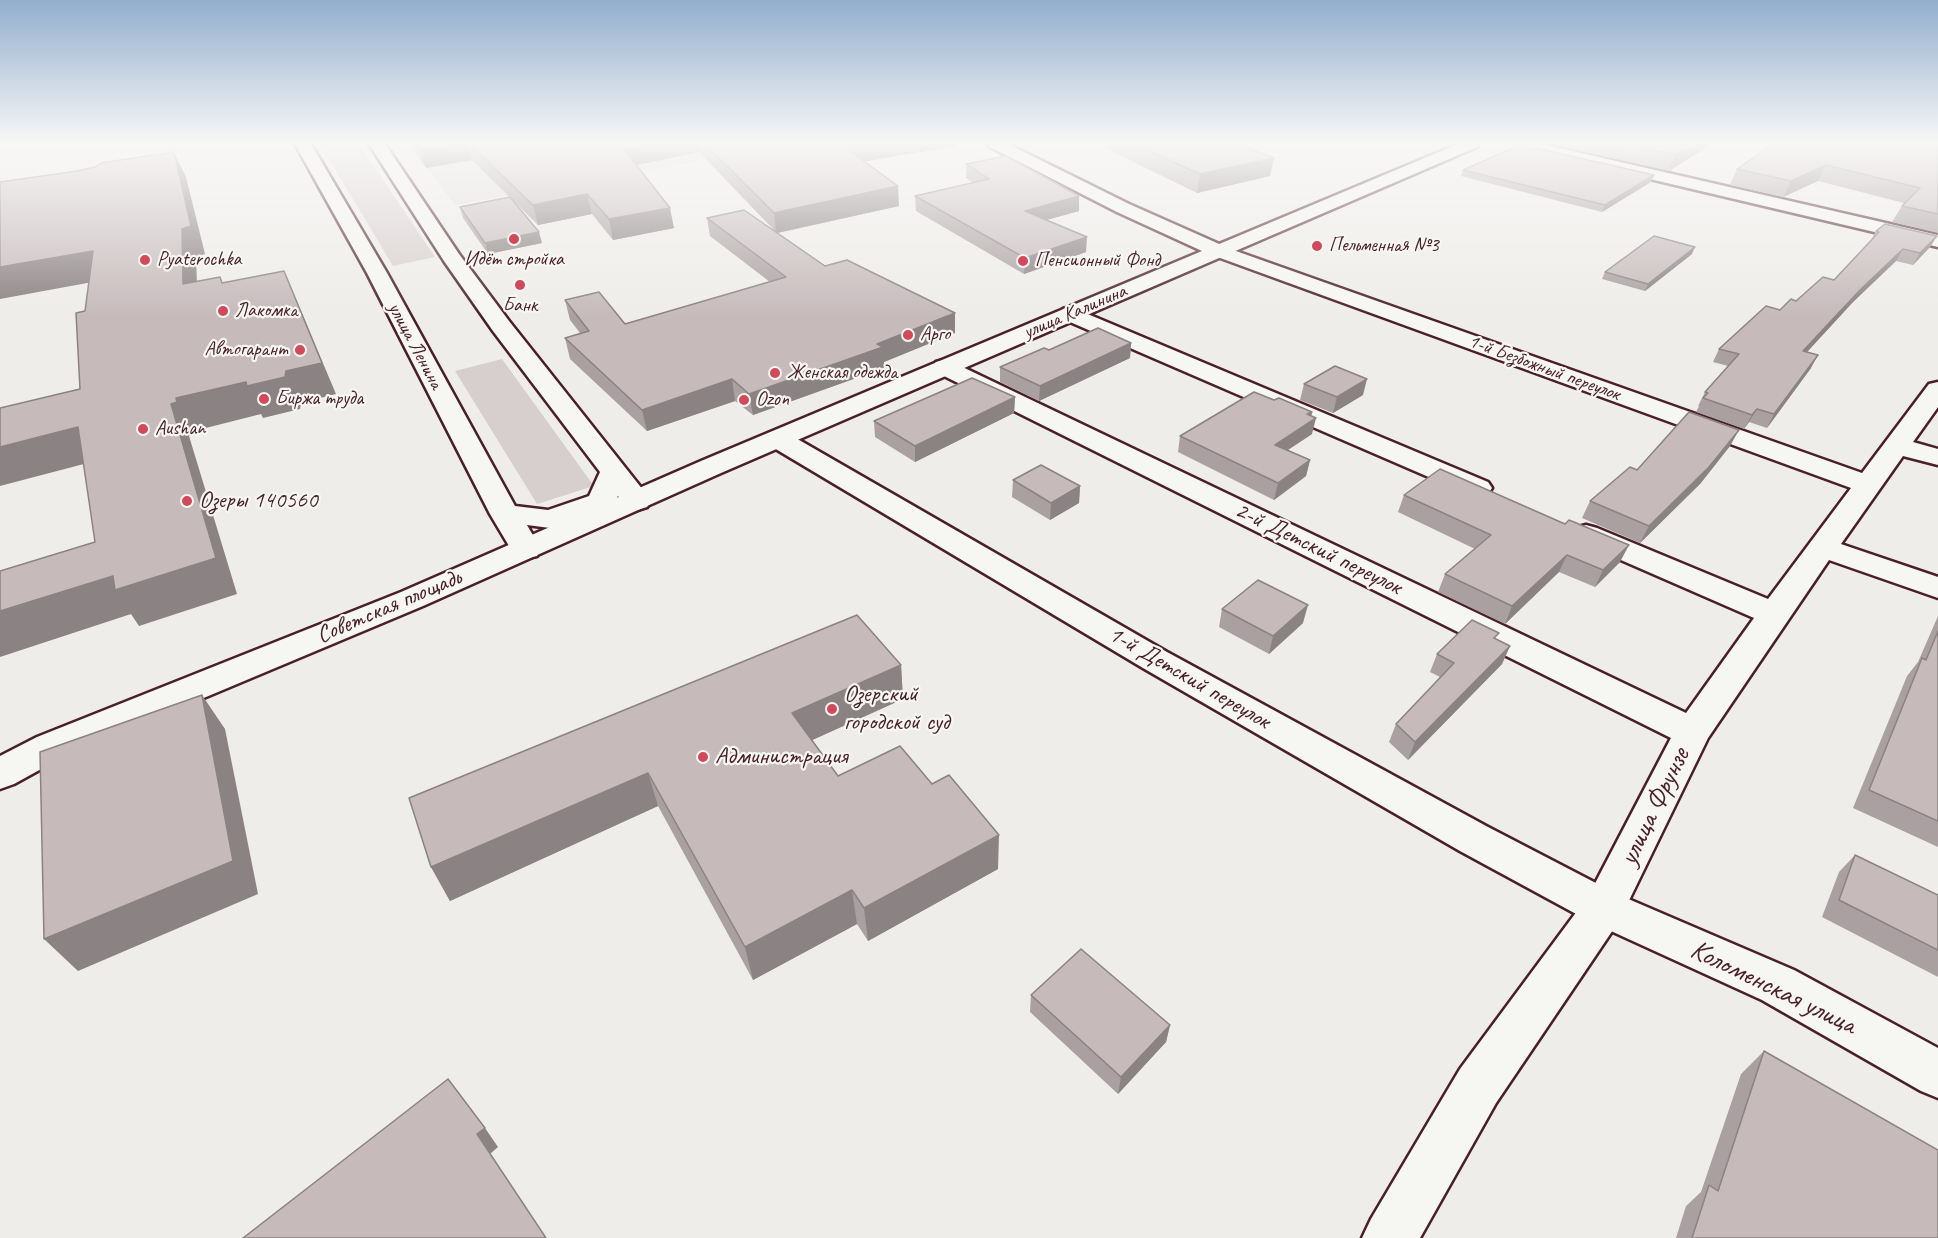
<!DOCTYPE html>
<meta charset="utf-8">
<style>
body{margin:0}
canvas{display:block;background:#efedea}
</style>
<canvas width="1938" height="1238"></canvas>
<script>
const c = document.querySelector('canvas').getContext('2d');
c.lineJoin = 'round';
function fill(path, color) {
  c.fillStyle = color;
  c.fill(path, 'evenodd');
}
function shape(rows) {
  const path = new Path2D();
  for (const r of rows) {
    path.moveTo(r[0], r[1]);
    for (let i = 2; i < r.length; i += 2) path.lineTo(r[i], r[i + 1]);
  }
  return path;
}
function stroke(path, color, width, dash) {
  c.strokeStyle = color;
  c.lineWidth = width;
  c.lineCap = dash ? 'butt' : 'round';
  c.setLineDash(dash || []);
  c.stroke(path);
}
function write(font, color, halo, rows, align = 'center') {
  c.font = font + ' Caveat,sans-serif';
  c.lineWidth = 4.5;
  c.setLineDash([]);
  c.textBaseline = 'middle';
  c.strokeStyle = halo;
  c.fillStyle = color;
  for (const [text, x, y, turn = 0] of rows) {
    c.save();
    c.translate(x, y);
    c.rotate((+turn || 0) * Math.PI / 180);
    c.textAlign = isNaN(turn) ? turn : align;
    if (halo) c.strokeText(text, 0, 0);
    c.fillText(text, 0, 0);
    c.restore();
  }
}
fill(shape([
 [409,144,791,144,455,205]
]), '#e3dedc');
fill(shape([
 [320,144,359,144,435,257,393,266],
 [502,359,594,486,537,504,455,371]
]), '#d7cfce');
const street = shape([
 [1515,144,1542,144,1938,235,1938,247,1523,149,1515,144],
 [1219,245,1862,473,1929,384,1938,382,1938,407,1913,442,1938,449,1938,465,1903,456,1841,544,1938,577,1938,598,1829,560,1708,738,1619,921,1496,1103,1420,1238,1362,1238,1371,1219,1460,1069,1589,895,1671,738,936,372,932,367,936,362,944,360,952,362,1686,713,1754,618,1575,540,1571,534,1575,528,1586,525,1597,528,1768,599,1851,488,1212,255,1209,251,1212,247,1219,245],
 [1071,307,1488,482,1492,488,1488,494,1478,497,1468,494,1063,319,1060,314,1063,309,1071,307]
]);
const secondary = shape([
 [295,144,311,144,387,273,515,506,548,510,589,496,600,472,493,331,444,261,369,144,385,144,459,254,509,321,647,495,651,501,647,507,637,510,627,507,618,496,611,508,560,525,550,528,527,525,541,549,537,556,526,558,515,556,490,514,367,273,295,144],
 [1458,144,1479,144,1477,147,1226,255,1219,257,1212,255,1209,251,1212,247,1458,144],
 [778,431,787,433,1167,652,1488,827,1619,895,1794,970,1938,1048,1938,1098,1921,1091,1762,1000,1589,921,1460,851,1143,668,769,445,765,439,769,433,778,431]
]);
const primary = shape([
 [988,144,1008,144,1129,204,1226,247,1229,251,1226,255,721,473,423,606,63,757,14,784,0,789,0,756,37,737,401,592,701,461,1202,251,1117,212,990,147,988,144]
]);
stroke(street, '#4a1f2b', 5);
stroke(secondary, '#4a1f2b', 5);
stroke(primary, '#4a1f2b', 5);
fill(street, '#f6f6f2');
fill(secondary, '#f6f6f2');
fill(primary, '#f6f6f2');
fill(shape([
 [409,144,955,144,955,146,864,161,899,206,778,233,825,266,955,333,884,362,884,368,753,415,735,401,647,431,570,359,565,338,580,333,570,320,565,300,625,324,770,282,710,236,707,218,773,229,699,152,636,165,674,228,613,240,592,214,538,225,472,160,426,168],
 [1107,144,1238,144,1270,176,1197,193,1107,149],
 [1559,144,1712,144,1669,171,1559,146],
 [1771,144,1938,144,1938,233,1892,222,1902,206,1904,203,1818,181,1783,197,1730,185,1737,169],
 [966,164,1079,211,1046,220,1086,252,1024,274,916,211,915,196,973,183,966,178],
 [1463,170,1651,182,1602,212,1461,176],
 [460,207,542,243,488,254,463,218],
 [1876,231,1937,236,1930,247,1913,265,1896,261,1853,302,1807,352,1811,368,1767,428,1749,422,1744,429,1696,412,1699,406,1698,406,1705,392,1728,366,1713,362,1719,349,1780,310,1834,280,1870,242],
 [1692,254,1645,291,1602,279,1605,272],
 [1131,343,1130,358,1039,401,1000,382,1000,367,1049,350],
 [1304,384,1363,395,1333,413,1300,400],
 [1015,397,1014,413,915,462,875,437,874,421],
 [1274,400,1312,412,1311,416,1312,434,1288,450,1310,460,1306,476,1274,500,1178,452,1180,436],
 [1730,446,1700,484,1640,543,1582,518,1590,501,1637,470],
 [1013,480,1080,486,1079,503,1050,520,1012,497],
 [1404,495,1620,562,1595,587,1559,572,1505,624,1438,592,1445,574,1475,549,1398,512],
 [1222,609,1303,623,1269,654,1219,627],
 [1938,616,1938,847,1853,808,1907,676,1918,662],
 [1496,639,1510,646,1502,664,1408,760,1389,742,1396,724,1440,677,1430,672,1437,654],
 [901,665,903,699,812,740,838,776,998,869,868,941,857,924,753,980,658,806,450,901,431,867],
 [1855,855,1938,895,1938,977,1822,917,1839,872],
 [1031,995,1170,1025,1166,1042,1118,1094,1030,1012],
 [1764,1051,1938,1238,1676,1238,1686,1206,1701,1192,1741,1074]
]), '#aaa0a1');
fill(shape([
 [454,144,468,144,472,160,426,168,420,149],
 [646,144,698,144,699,152,627,167,623,148],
 [859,144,955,144,955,146,845,165,843,146],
 [1694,144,1712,144,1669,171,1675,155],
 [174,152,186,177,205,254,196,257,198,314,183,284],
 [1274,158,1270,176,1197,193,1200,174],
 [1826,165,1818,181,1783,197,1791,181],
 [1654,175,1651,182,1602,212,1605,205],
 [898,186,899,206,776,233,774,213],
 [587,194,592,214,538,225,533,205],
 [1079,196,1079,211,1025,226,1025,211],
 [670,208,674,228,613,240,609,219],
 [539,232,542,243,488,254,485,243],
 [1937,236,1930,247,1913,265,1920,253],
 [1087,237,1086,252,1024,274,1025,258],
 [1695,247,1692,254,1645,291,1648,284],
 [1903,249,1896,261,1853,302,1796,364,1803,351,1860,290],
 [93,251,109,279,0,299,0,267],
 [284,271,336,394,301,403,300,409,263,418,261,414,194,431,195,435,189,436,237,594,139,626,131,614,0,657,0,611,113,576,171,404],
 [955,313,955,333,884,362,884,368,753,415,749,394],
 [1131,343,1130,358,1039,401,1040,386],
 [1818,355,1811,368,1767,428,1774,414],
 [732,379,735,401,647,431,642,410],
 [1367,379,1363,395,1333,413,1337,397],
 [1015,397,1014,413,915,462,915,446],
 [1757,409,1749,422,1744,429,1752,415],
 [1312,412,1310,422,1316,418,1312,434,1271,461,1275,445,1307,414],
 [78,427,99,460,0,486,0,447],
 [1739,430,1730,446,1700,484,1640,543,1649,526],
 [1310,460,1306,476,1274,500,1278,483],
 [1080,486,1079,503,1050,520,1051,503],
 [1629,545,1620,562,1595,587,1603,570],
 [1567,555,1559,572,1505,624,1512,606],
 [1308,605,1303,623,1269,654,1273,636],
 [1510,646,1502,664,1408,760,1415,742],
 [901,665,903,699,797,747,792,713],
 [202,695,225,729,258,894,78,971,44,939],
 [648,773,658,806,450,901,431,867],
 [999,835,998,869,868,941,864,908],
 [852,890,857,924,753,980,745,947],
 [1170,1025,1166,1042,1118,1094,1121,1077],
 [485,1128,498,1147,490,1154,477,1134]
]), '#8b8283');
const building = shape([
 [416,144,454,144,420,149,416,144],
 [469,144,646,144,623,148,670,208,609,219,587,194,533,205,469,144],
 [705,144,859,144,843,146,898,186,774,213,705,144],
 [1134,144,1238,144,1274,158,1200,174,1134,144],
 [1622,144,1694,144,1675,155,1622,144],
 [1773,144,1938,144,1938,214,1902,206,1920,188,1826,165,1791,181,1737,169,1773,144],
 [1520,145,1532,149,1536,148,1654,175,1605,205,1463,170,1520,145],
 [174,152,191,226,182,229,183,284,220,277,222,283,284,271,322,363,286,371,285,377,247,386,246,382,176,398,177,402,171,404,216,558,115,590,113,576,0,611,0,571,95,542,78,427,0,447,0,408,80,389,76,313,85,311,93,251,0,267,0,182,77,171,95,167,101,163,174,152],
 [1006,156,1079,196,1025,211,1087,237,1025,258,915,196,989,179,966,164,1006,156],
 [510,197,539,232,485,243,460,207,510,197],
 [744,210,825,266,847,260,955,313,877,344,883,347,749,394,732,379,642,410,565,338,589,331,565,300,599,292,625,324,786,277,707,218,744,210],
 [1885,224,1937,236,1920,253,1903,249,1860,290,1803,351,1818,355,1774,414,1757,409,1752,415,1703,398,1708,393,1705,392,1739,354,1719,349,1766,306,1780,310,1791,299,1796,301,1823,277,1834,280,1879,232,1876,231,1885,224],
 [1654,236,1695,247,1648,284,1605,272,1654,236],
 [1098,328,1131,343,1040,386,1000,367,1044,348,1049,350,1098,328],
 [1335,366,1367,379,1337,397,1304,384,1335,366],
 [972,378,1015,397,915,446,874,421,972,378],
 [1254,392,1274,400,1279,398,1312,412,1307,414,1316,418,1275,445,1310,460,1278,483,1180,436,1254,392],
 [1689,412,1739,430,1709,467,1649,526,1590,501,1630,467,1637,470,1689,412],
 [1041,465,1080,486,1051,503,1013,480,1041,465],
 [1440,469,1565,524,1569,520,1629,545,1603,570,1567,555,1512,606,1445,574,1491,535,1404,495,1440,469],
 [1258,580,1308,605,1273,636,1222,609,1258,580],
 [857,615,901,665,792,713,838,776,900,746,932,784,949,775,999,835,864,908,852,890,745,947,648,773,431,867,409,798,857,615],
 [1472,620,1499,633,1494,638,1510,646,1415,742,1396,724,1454,663,1437,654,1472,620],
 [1938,631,1938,821,1869,790,1922,658,1926,660,1938,631],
 [202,695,233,861,44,939,40,752,202,695],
 [1855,855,1938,895,1938,950,1839,900,1855,855],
 [1081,949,1170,1025,1121,1077,1031,995,1081,949],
 [1764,1051,1938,1150,1938,1238,1692,1238,1709,1185,1718,1191,1764,1051],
 [448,1079,485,1128,477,1134,546,1238,243,1238,448,1079]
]);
fill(building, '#c6babb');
stroke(building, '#8b8283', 1.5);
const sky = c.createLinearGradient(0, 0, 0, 317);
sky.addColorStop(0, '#93aecd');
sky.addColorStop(0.45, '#f8f7f6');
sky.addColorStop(1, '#f8f7f600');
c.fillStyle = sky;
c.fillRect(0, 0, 1938, 317);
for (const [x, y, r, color] of [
 [514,239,6,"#d1495b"],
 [1317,246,6,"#d1495b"],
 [145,260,6,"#d1495b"],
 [1023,261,6,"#d1495b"],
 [520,285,6,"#d1495b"],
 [223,311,6,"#d1495b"],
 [908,335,6,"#d1495b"],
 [300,350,6,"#d1495b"],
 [775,373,6,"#d1495b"],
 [264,399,6,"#d1495b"],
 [744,400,6,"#d1495b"],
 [143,429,6,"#d1495b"],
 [187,501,6,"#d1495b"],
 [832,709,6,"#d1495b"],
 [703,757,6,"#d1495b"]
]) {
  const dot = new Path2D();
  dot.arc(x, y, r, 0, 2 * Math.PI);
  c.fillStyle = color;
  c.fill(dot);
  stroke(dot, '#f6f6f2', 2);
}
write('20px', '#4a1f2b', '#f6f6f2', [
 ["Пельменная №3",1329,246],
 ["Pyaterochka",157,260],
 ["Идёт стройка",514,260,"center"],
 ["Пенсионный Фонд",1035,261],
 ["Банк",520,306,"center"],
 ["Лакомка",235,311],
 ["Арго",920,335],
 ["Автогарант",288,350,"right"],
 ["Женская одежда",787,373],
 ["Биржа труда",276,399],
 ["Ozon",756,400],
 ["Aushan",155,429]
], 'left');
write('20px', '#4a1f2b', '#f6f6f2', [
 ["улица Калинина",1075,312,-23],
 ["улица Ленина",415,346,62],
 ["1-й Безбожный переулок",1544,368,20]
]);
write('24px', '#4a1f2b', '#f6f6f2', [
 ["Озеры 140560",199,501],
 ["Озерский",844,695],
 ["городской суд",844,723],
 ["Администрация",715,757]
], 'left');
write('24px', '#4a1f2b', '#f6f6f2', [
 ["2-й Детский переулок",1318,549,26],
 ["Советская площадь",389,607,-23],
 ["1-й Детский переулок",1189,678,30]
]);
write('28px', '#4a1f2b', '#f6f6f2', [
 ["улица Фрунзе",1655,807,-64],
 ["Коломенская улица",1773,988,26]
]);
</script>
